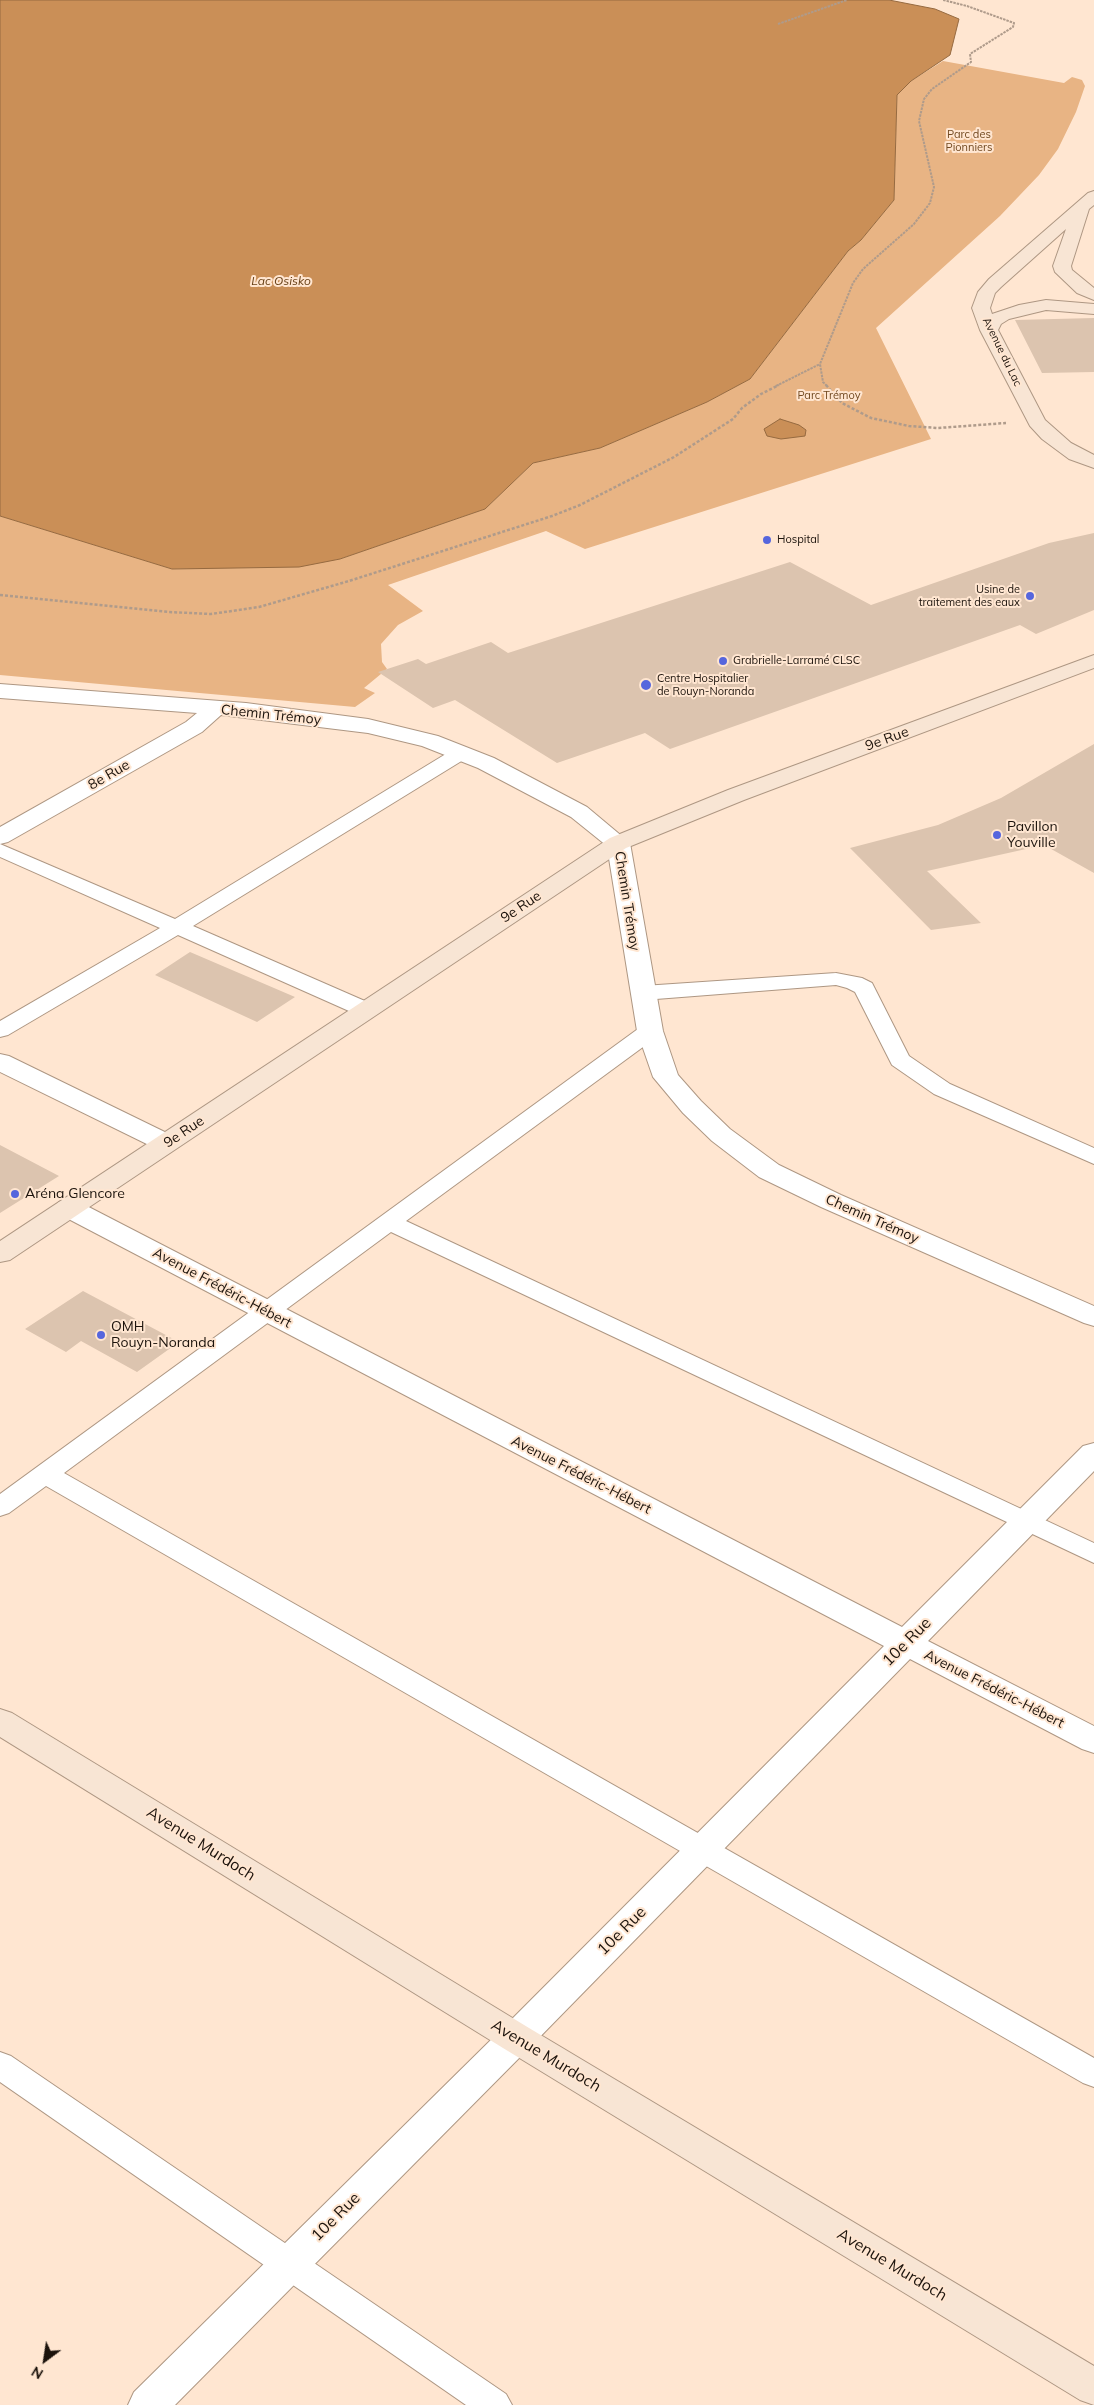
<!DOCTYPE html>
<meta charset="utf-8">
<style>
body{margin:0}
#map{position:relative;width:1094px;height:2405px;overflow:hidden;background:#ffe6d1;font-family:Mulish,sans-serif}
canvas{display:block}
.north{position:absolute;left:20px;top:2335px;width:50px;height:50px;-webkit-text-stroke:4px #ffe6d1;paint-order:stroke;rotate:211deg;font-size:14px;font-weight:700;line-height:20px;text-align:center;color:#1c130c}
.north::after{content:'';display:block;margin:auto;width:18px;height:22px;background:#1c130c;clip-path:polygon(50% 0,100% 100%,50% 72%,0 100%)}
</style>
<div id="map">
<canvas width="1094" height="2405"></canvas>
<div class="north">N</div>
</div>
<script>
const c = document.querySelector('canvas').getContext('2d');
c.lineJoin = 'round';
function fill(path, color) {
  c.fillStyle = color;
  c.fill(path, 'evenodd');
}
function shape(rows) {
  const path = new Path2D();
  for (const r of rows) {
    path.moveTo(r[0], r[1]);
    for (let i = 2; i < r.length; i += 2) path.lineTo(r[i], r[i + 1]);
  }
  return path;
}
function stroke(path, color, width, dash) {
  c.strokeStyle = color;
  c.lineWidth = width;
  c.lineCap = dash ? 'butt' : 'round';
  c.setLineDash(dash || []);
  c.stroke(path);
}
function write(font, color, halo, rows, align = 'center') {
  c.font = font + ' Mulish,sans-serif';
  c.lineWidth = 4;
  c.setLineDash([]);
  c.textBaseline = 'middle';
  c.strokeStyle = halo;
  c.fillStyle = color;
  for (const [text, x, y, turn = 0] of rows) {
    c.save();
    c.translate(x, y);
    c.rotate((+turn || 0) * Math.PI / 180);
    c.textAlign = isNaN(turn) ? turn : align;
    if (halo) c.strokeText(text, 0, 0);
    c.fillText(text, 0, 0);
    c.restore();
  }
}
fill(shape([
 [943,61,1064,83,1072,77,1082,80,1085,86,1076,112,1058,149,1039,175,1000,216,876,328,931,439,585,549,546,531,388,585,423,611,398,625,381,644,382,662,387,669,364,688,375,693,355,707,0,675,0,516,172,569,340,559,485,509,533,463,600,448,707,402,750,379,848,251,861,240,894,200,897,95,911,81]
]), '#e8b484');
const water = shape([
 [0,0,889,0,935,9,959,19,950,55,911,81,897,95,894,200,861,240,848,251,750,379,707,402,600,448,533,463,485,509,340,559,299,567,172,569,0,516,0,0],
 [780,419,799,425,806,430,805,436,781,439,767,436,764,429,780,419]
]);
fill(water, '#ca8f57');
stroke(water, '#966a40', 1);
fill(shape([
 [1094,318,1094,372,1042,373,1015,320],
 [1094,533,1094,610,1036,634,1020,625,670,749,645,733,557,763,455,700,433,708,378,672,418,659,426,664,491,642,508,653,790,562,871,605,1049,543],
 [1094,744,1094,873,1044,845,927,871,981,923,931,930,850,848,938,825,1001,798],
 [190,952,295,997,257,1022,155,975],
 [0,1145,59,1176,0,1213],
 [83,1291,179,1342,137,1372,81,1341,66,1352,25,1329]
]), '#dcc4af');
const lane = shape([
 [461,747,468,749,471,753,468,757,193,926,374,1005,377,1010,374,1015,366,1017,358,1015,178,935,8,1035,0,1037,0,1021,160,928,0,857,0,844,175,919,454,749,461,747],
 [836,973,862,978,872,983,909,1056,950,1084,1094,1148,1094,1164,934,1094,892,1065,855,992,847,988,836,985,643,1000,635,998,632,993,635,988,643,986,836,973],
 [650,1024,658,1026,661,1031,658,1036,406,1221,1094,1543,1094,1563,391,1232,64,1473,1094,2058,1094,2087,1083,2083,46,1486,9,1513,0,1516,0,1494,642,1026,650,1024],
 [0,2052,11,2056,506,2394,512,2405,466,2405,0,2082,0,2052]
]);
const street = shape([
 [0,684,246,703,368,719,438,736,494,758,587,807,630,843,663,1031,678,1075,701,1101,730,1129,779,1165,841,1195,1094,1306,1094,1326,1084,1323,821,1207,759,1177,712,1141,683,1113,653,1077,637,1031,607,846,571,817,478,768,422,746,368,733,221,715,202,732,8,842,0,844,0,827,186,722,197,713,0,698,0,684],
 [0,1054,9,1056,175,1137,179,1143,175,1149,166,1151,157,1149,0,1072,0,1054],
 [69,1200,79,1202,902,1627,1083,1446,1094,1443,1094,1471,928,1641,1094,1726,1094,1753,1082,1749,910,1659,529,2048,175,2405,128,2405,134,2392,503,2028,884,1646,59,1214,55,1208,59,1202,69,1200]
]);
const secondary = shape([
 [1094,191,1094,205,1089,209,1071,266,1072,270,1094,288,1094,300,1077,293,1055,272,1053,266,1066,229,1001,287,995,293,990,308,992,314,1019,305,1046,300,1094,304,1094,314,1046,310,1009,319,1001,324,998,330,1045,420,1071,443,1094,455,1094,468,1069,459,1042,439,1030,426,980,330,972,308,978,292,989,279,1088,193,1094,191],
 [1094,655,1094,668,744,800,626,848,10,1260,0,1262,0,1241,610,838,728,790,1094,655],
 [0,1709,12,1713,529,2028,1094,2366,1094,2405,1080,2400,503,2048,0,1737,0,1709]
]);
stroke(lane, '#ae9783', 2);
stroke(street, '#ae9783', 2);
stroke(secondary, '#ae9783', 2);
stroke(shape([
 [778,24,847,0],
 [776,386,820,364],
 [827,386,823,382,820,364,853,283,863,269,914,224,930,203,934,187,919,121,924,99,932,89,971,62,970,54,1013,27,1014,23,967,6,943,0]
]), '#af9b8b', 2, [2.5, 1]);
stroke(shape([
 [826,385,842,403,871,418,909,426,938,428,1006,423],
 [0,595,169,612,211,614,259,607,349,581,552,516,580,505,674,457,733,419,742,408,761,394,779,385]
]), '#af9b8b', 2.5, [3, 2]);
fill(lane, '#fff');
fill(street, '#fff');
fill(secondary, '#f8e5d4');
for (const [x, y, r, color] of [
 [767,540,5,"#5666dd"],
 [1030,596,5,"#5666dd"],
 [723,661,5,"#5666dd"],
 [646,685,6,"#5666dd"],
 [997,835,5,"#5666dd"],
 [15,1194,5,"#5666dd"],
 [101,1335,5,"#5666dd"]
]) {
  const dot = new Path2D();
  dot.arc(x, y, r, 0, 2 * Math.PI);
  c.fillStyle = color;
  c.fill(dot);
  stroke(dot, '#ffe6d1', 2);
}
write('11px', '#724920', '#ffe6d1', [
 ["Parc des",969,135],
 ["Pionniers",969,148],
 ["Parc Trémoy",829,396]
]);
write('11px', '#1c130c', '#ffe6d1', [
 ["Avenue du Lac",1002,352,64]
]);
write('11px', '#1c130c', '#ffe6d1', [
 ["Hospital",777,540],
 ["Usine de",1020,590,"right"],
 ["traitement des eaux",1020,603,"right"],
 ["Grabrielle-Larramé CLSC",733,661],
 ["Centre Hospitalier",657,679],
 ["de Rouyn-Noranda",657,692]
], 'left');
write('italic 12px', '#673f15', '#ffe6d1', [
 ["Lac Osisko",281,281]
]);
write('14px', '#1c130c', '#ffe6d1', [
 ["Chemin Trémoy",271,715,6],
 ["9e Rue",887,739,-20],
 ["8e Rue",109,775,-30],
 ["Chemin Trémoy",627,901,81],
 ["9e Rue",521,907,-34],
 ["9e Rue",184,1132,-34],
 ["Chemin Trémoy",872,1219,24],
 ["Avenue Frédéric-Hébert",222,1288,28],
 ["Avenue Frédéric-Hébert",581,1475,27],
 ["Avenue Frédéric-Hébert",994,1689,27]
]);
write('14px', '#1c130c', '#ffe6d1', [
 ["Pavillon",1007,827],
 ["Youville",1007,843],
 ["Aréna Glencore",25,1194],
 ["OMH",111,1327],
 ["Rouyn-Noranda",111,1343]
], 'left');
write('16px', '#1c130c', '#ffe6d1', [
 ["10e Rue",907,1642,-45],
 ["Avenue Murdoch",201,1844,32],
 ["10e Rue",622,1931,-45],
 ["Avenue Murdoch",546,2056,31],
 ["10e Rue",336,2217,-45],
 ["Avenue Murdoch",892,2265,31]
]);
</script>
